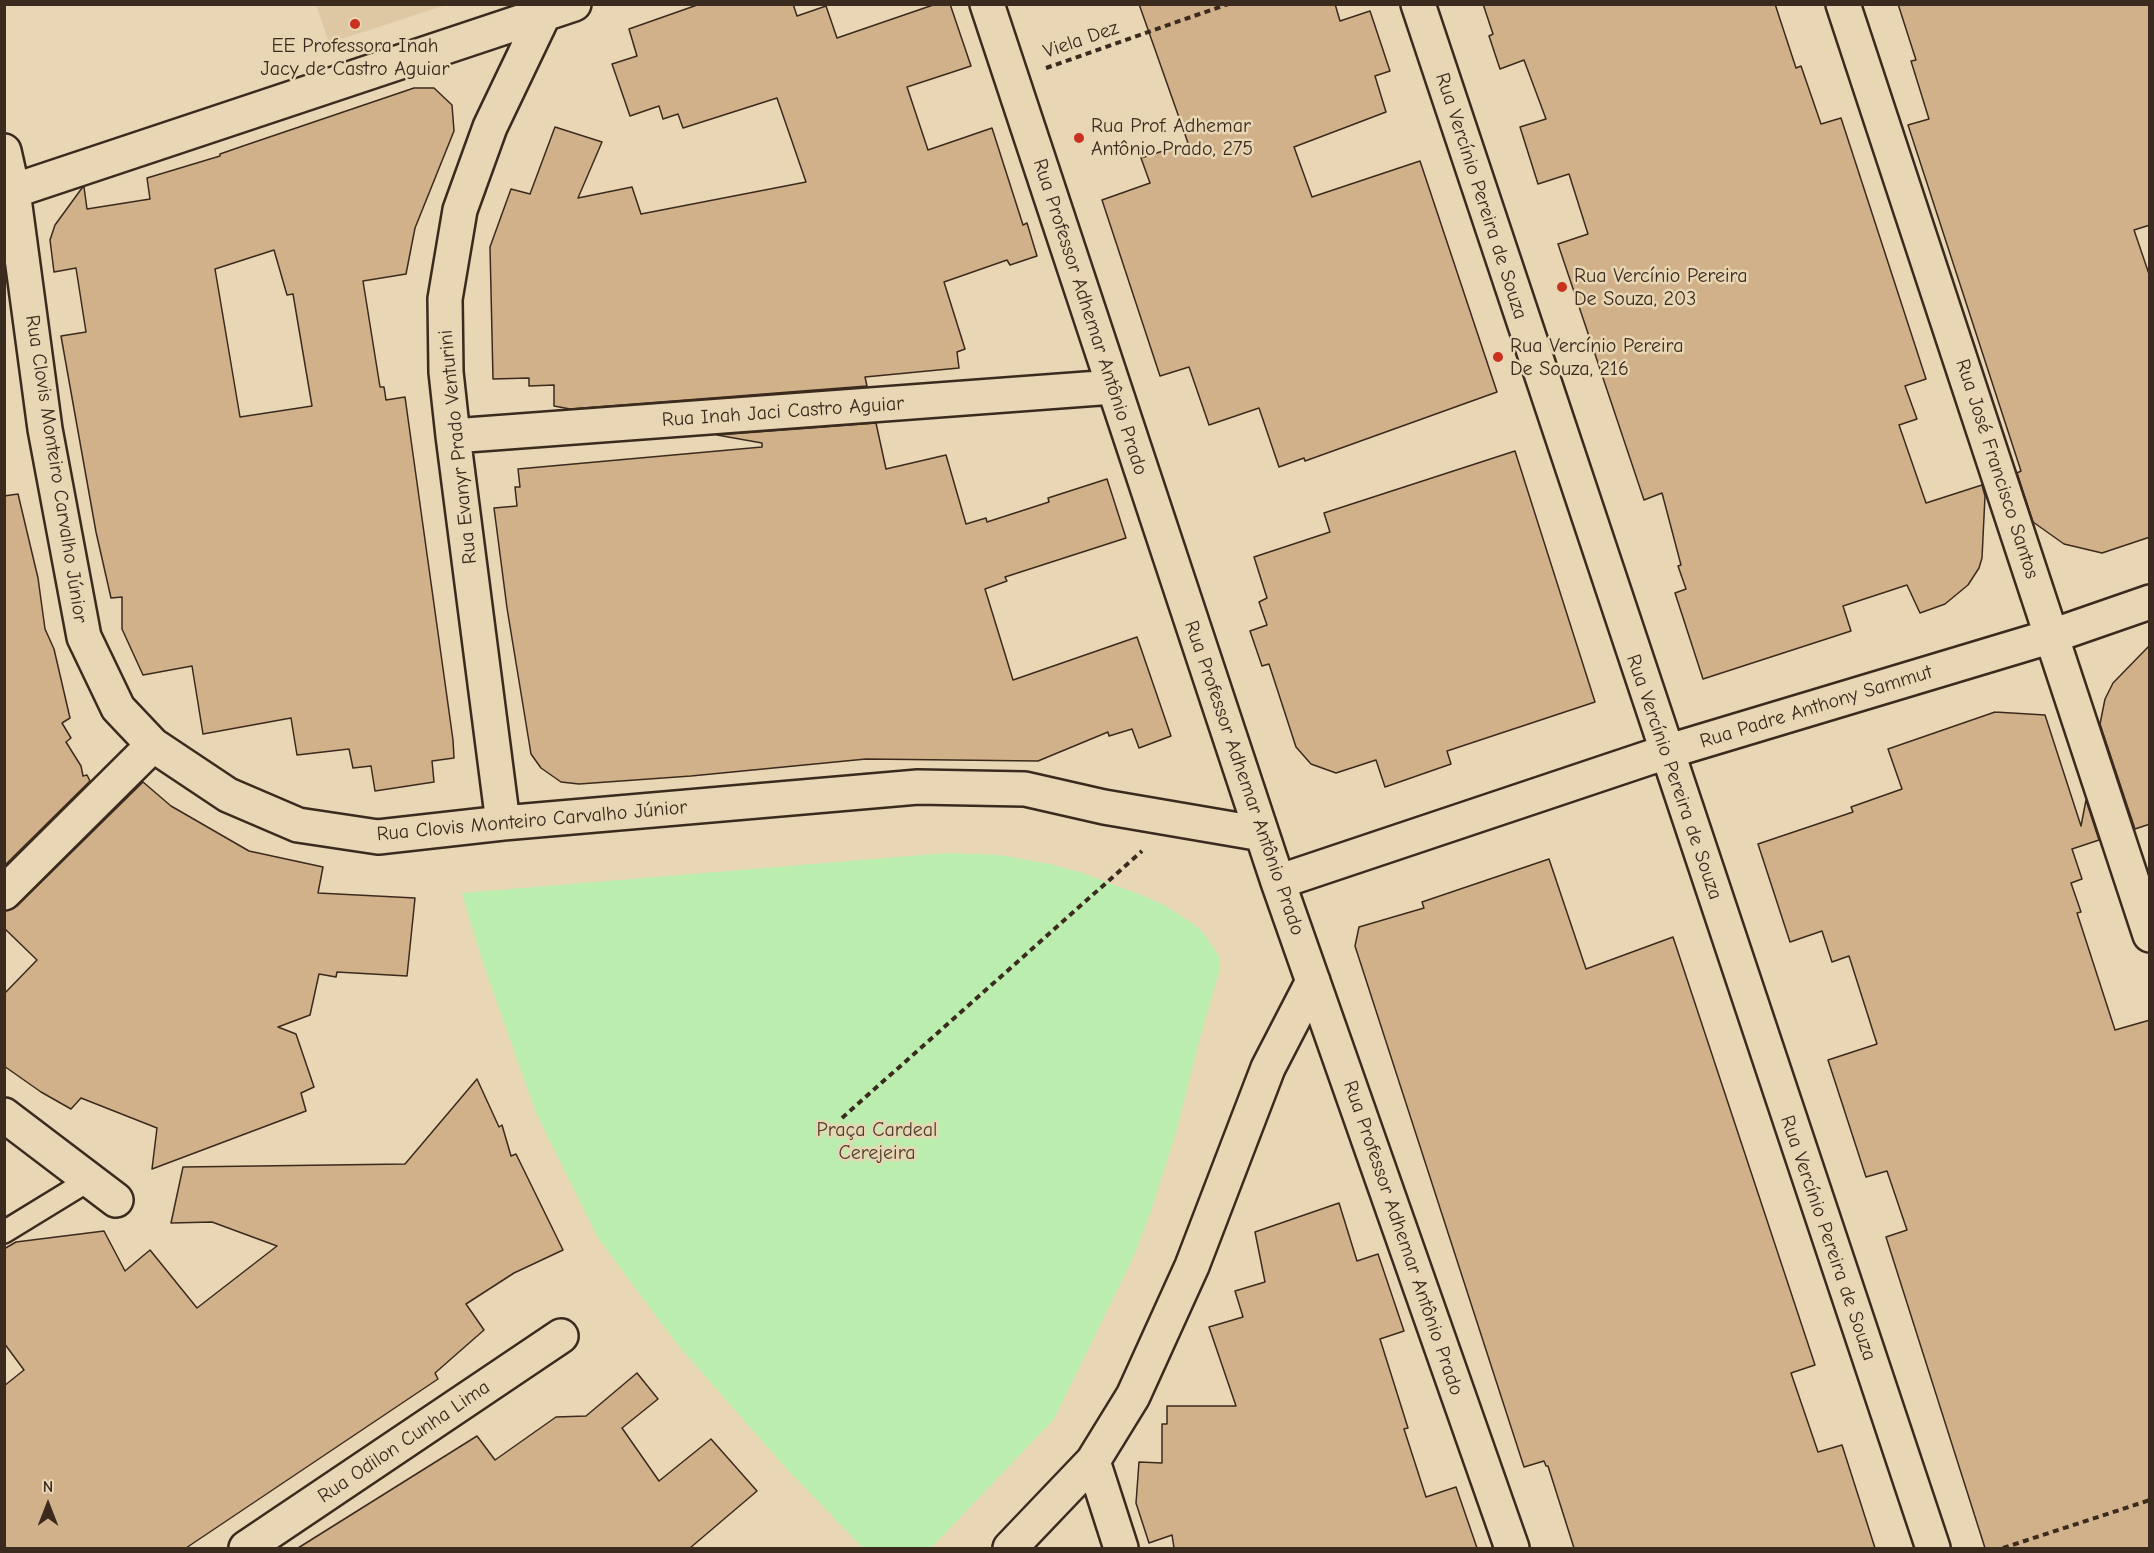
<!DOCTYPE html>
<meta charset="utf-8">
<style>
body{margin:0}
#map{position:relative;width:2154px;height:1553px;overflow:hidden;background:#e8d6b4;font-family:"Comic Neue",sans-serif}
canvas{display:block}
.frame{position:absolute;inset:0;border:6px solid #3b2a1e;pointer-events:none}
.north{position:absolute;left:18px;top:1475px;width:60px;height:60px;-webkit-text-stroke:4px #e8d6b4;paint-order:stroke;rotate:0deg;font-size:16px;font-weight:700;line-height:24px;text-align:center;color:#3b2a1e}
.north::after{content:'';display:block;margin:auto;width:21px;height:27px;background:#3b2a1e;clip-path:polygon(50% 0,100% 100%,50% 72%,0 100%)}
</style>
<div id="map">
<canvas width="2154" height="1553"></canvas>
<div class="frame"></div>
<div class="north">N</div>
</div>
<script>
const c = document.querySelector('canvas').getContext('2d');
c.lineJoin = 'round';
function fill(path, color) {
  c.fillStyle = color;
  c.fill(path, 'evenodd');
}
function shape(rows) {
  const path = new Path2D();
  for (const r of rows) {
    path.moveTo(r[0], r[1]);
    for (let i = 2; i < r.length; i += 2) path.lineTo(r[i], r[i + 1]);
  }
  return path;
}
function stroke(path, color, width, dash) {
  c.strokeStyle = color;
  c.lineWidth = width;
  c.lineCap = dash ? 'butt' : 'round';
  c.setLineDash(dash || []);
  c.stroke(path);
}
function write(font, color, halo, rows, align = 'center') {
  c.font = font + ' "Comic Neue",sans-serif';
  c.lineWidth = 5;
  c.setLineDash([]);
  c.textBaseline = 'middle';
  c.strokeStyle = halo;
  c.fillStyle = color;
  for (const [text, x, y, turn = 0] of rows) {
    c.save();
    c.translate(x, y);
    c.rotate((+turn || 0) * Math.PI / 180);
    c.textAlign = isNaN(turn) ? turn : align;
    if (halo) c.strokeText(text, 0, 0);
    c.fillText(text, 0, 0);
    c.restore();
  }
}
fill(shape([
 [316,5,316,4,446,5,329,43]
]), '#dec8a4');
fill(shape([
 [946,853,1000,855,1049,864,1080,872,1141,895,1164,905,1195,925,1205,935,1217,953,1220,959,1219,972,1201,1034,1175,1136,1150,1214,1133,1258,1054,1419,931,1548,863,1548,784,1466,676,1343,598,1238,536,1113,482,960,462,893]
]), '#bbeeae');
const building = shape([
 [700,4,793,4,797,16,826,6,837,38,936,4,950,4,971,66,907,87,928,150,992,128,1023,225,1027,223,1037,256,1010,265,1007,260,944,282,965,349,957,352,959,368,865,377,867,386,570,409,554,406,554,385,529,386,529,378,493,379,490,247,511,189,530,194,555,127,602,142,578,198,632,187,641,214,806,182,777,98,683,128,678,114,663,119,659,106,630,116,612,64,637,56,629,29,700,4],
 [1139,4,1335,4,1340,21,1370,11,1390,71,1375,76,1386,112,1294,147,1312,197,1420,161,1497,392,1305,461,1304,458,1279,467,1259,408,1209,425,1189,367,1160,376,1102,200,1150,183,1141,158,1188,143,1139,4],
 [1483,4,1775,4,1796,68,1801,66,1821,124,1841,118,1926,379,1905,386,1917,419,1899,425,1926,503,1982,485,1985,496,1982,558,1979,568,1968,585,1945,604,1920,613,1907,585,1843,606,1851,631,1703,679,1675,593,1686,589,1678,566,1681,565,1662,493,1644,500,1558,244,1588,234,1569,174,1538,184,1520,127,1546,119,1524,60,1500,69,1489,36,1493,34,1483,4],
 [1898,4,2150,4,2150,225,2134,230,2150,277,2150,537,2102,553,2064,544,2033,522,2017,473,2021,471,1908,125,1929,119,1911,61,1916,60,1898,4],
 [414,88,434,88,452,105,454,131,415,228,406,274,363,281,380,387,384,387,386,400,405,397,453,740,454,758,432,761,434,782,375,791,371,766,353,768,349,749,297,755,291,718,203,734,192,666,143,675,122,629,122,597,111,598,96,532,61,336,86,332,76,268,54,272,50,240,55,225,82,188,84,187,87,209,150,199,147,178,220,156,220,154,243,146,414,88],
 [274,250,287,295,293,294,312,406,240,417,215,269,274,250],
 [876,423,886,469,946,455,966,524,986,518,987,522,1049,502,1048,498,1107,479,1126,538,1005,577,1007,581,985,589,1013,680,1137,637,1171,736,1139,748,1132,729,1109,736,1108,732,1038,761,866,759,691,776,579,784,561,782,541,768,531,754,507,608,494,508,517,506,515,487,520,487,518,469,762,447,762,443,717,435,876,423],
 [1515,451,1595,702,1447,751,1451,764,1385,787,1376,760,1336,773,1311,764,1296,747,1269,664,1262,666,1250,631,1267,625,1259,602,1267,598,1254,557,1330,532,1324,513,1515,451],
 [18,494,38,578,45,629,54,649,70,718,62,723,71,738,66,742,81,766,83,776,87,775,90,781,4,866,4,496,18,494],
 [2150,645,2150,824,2135,829,2100,724,2105,699,2113,683,2150,645],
 [1995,712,2045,715,2081,826,2086,800,2099,840,2072,849,2082,879,2071,883,2081,912,2077,913,2115,1030,2150,1020,2150,1548,1985,1548,1886,1237,1907,1230,1887,1171,1866,1177,1828,1060,1877,1044,1849,956,1832,962,1822,931,1790,942,1758,844,1853,812,1851,807,1902,789,1888,749,1995,712],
 [143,782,171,806,249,851,323,867,318,893,415,898,407,976,337,972,336,977,319,974,310,1015,278,1027,296,1034,314,1087,301,1093,306,1111,152,1169,157,1128,81,1098,71,1109,41,1092,4,1066,4,994,37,960,4,928,4,911,17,906,143,782],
 [1549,859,1586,969,1673,937,1815,1365,1791,1373,1818,1452,1842,1445,1875,1548,1574,1548,1548,1466,1546,1466,1544,1461,1524,1467,1355,946,1359,927,1424,908,1422,902,1549,859],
 [477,1079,499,1127,502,1125,511,1156,516,1154,563,1250,514,1273,466,1304,484,1330,435,1373,438,1379,186,1548,4,1548,4,1386,24,1370,4,1343,4,1249,16,1242,104,1231,125,1271,150,1250,197,1308,277,1246,212,1222,171,1223,183,1167,405,1164,477,1079],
 [1339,1203,1357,1261,1378,1254,1404,1331,1380,1339,1408,1428,1404,1429,1426,1497,1456,1487,1477,1548,1174,1548,1172,1535,1149,1543,1136,1503,1139,1462,1162,1463,1162,1424,1167,1424,1167,1406,1236,1406,1209,1327,1243,1317,1235,1291,1265,1282,1255,1232,1339,1203],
 [637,1373,658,1399,622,1428,659,1481,711,1439,757,1491,690,1548,298,1548,477,1436,495,1460,556,1417,586,1416,637,1373]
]);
fill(building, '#d1b18a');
stroke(building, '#3b2a1e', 1.5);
const lane = shape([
 [4,1232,89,1180]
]);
const street = shape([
 [987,4,1278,882,1512,1548],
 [1418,4,1933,1548],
 [1843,4,2150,935],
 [4,151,13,191,45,429,84,637,118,708,153,745,228,795,298,825,378,837,503,823,918,787,1025,789,1104,807,1262,834],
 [13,191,574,4],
 [453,436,1113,387],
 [503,823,453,436,446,372,445,299,460,210,490,127,544,14],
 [1278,882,1666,752,2052,636,2150,602],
 [4,893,153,745],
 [4,1115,116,1200],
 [1093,1461,1121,1548],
 [246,1548,561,1336],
 [1010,1548,1093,1461,1133,1396,1192,1266,1268,1068,1313,981]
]);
stroke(lane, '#3b2a1e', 26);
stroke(street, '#3b2a1e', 38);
stroke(shape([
 [1046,68,1228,4],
 [842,1118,1142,851],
 [2003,1548,2150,1500]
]), '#3b2a1e', 4, [6, 4.5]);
stroke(lane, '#e8d6b4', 21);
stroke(street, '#e8d6b4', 33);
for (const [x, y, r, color] of [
 [355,24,6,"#c8321e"],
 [1079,138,6,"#c8321e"],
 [1562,287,6,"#c8321e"],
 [1498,357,6,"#c8321e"]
]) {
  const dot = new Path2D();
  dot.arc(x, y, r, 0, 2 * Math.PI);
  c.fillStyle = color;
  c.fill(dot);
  stroke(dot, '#e8d6b4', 2);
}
write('20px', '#3b2a1e', '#e8d6b4', [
 ["Viela Dez",1081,40,-19],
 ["Rua Vercínio Pereira de Souza",1481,196,72],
 ["Rua Professor Adhemar Antônio Prado",1090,317,72],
 ["Rua Inah Jaci Castro Aguiar",783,412,-4],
 ["Rua Evanyr Prado Venturini",458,447,-96],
 ["Rua Clovis Monteiro Carvalho Júnior",56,469,81],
 ["Rua José Francisco Santos",1997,469,72],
 ["Rua Padre Anthony Sammut",1816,707,-17],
 ["Rua Vercínio Pereira de Souza",1674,777,71],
 ["Rua Professor Adhemar Antônio Prado",1244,778,71],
 ["Rua Clovis Monteiro Carvalho Júnior",532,821,-5],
 ["Rua Professor Adhemar Antônio Prado",1403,1238,71],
 ["Rua Vercínio Pereira de Souza",1828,1238,71],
 ["Rua Odilon Cunha Lima",404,1442,-34]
]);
write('20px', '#3b2a1e', '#e8d6b4', [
 ["EE Professora Inah",355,46,"center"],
 ["Jacy de Castro Aguiar",355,69,"center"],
 ["Rua Prof. Adhemar",1091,126],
 ["Antônio Prado, 275",1091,149],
 ["Rua Vercínio Pereira",1574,276],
 ["De Souza, 203",1574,299],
 ["Rua Vercínio Pereira",1510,346],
 ["De Souza, 216",1510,369]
], 'left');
write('20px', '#483e2c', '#e8d6b4', [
 ["Praça Cardeal",877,1130],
 ["Cerejeira",877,1153]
]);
</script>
